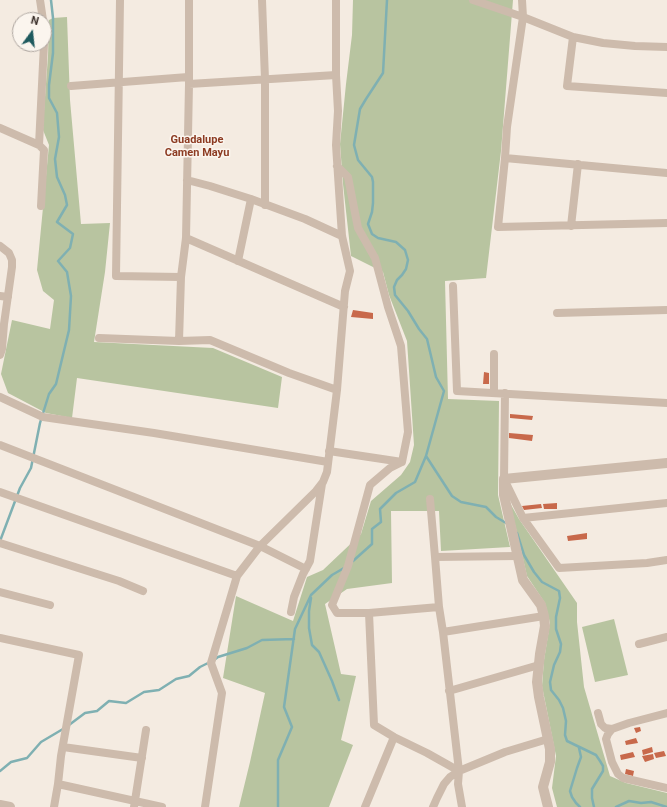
<!DOCTYPE html>
<style>
body{margin:0}
#map{position:relative;width:667px;height:807px;overflow:hidden;background:#f4ebe1;font-family:Roboto,sans-serif}
canvas{display:block}
.north{position:absolute;left:12px;top:12px;width:40px;height:40px;box-sizing:border-box;background:#fbf5ee;border:1px solid #aea6a0;border-radius:50%;rotate:15deg;font-size:11px;font-weight:700;line-height:16px;text-align:center;color:#3b302b}
.north::after{content:'';display:block;margin:auto;width:14px;height:18px;background:#1f5a5e;clip-path:polygon(50% 0,100% 100%,50% 72%,0 100%)}
</style>
<div id="map">
<canvas width="667" height="807"></canvas>
<div class="north">N</div>
</div>
<script>
const c = document.querySelector('canvas').getContext('2d');
c.lineJoin = 'round';
function fill(path, color) {
  c.fillStyle = color;
  c.fill(path, 'evenodd');
}
function shape(rows) {
  const path = new Path2D();
  for (const r of rows) {
    path.moveTo(r[0], r[1]);
    for (let i = 2; i < r.length; i += 2) path.lineTo(r[i], r[i + 1]);
  }
  return path;
}
function stroke(path, color, width, dash) {
  c.strokeStyle = color;
  c.lineWidth = width;
  c.lineCap = dash ? 'butt' : 'round';
  c.setLineDash(dash || []);
  c.stroke(path);
}
function write(font, color, halo, rows, align = 'center') {
  c.font = font + ' Roboto,sans-serif';
  c.lineWidth = 3;
  c.setLineDash([]);
  c.textBaseline = 'middle';
  c.strokeStyle = halo;
  c.fillStyle = color;
  for (const [text, x, y, turn = 0] of rows) {
    c.save();
    c.translate(x, y);
    c.rotate((+turn || 0) * Math.PI / 180);
    c.textAlign = isNaN(turn) ? turn : align;
    if (halo) c.strokeText(text, 0, 0);
    c.fillText(text, 0, 0);
    c.restore();
  }
}
fill(shape([
 [353,0,513,0,501,151,486,278,445,281,448,399,499,401,498,495,510,547,441,551,439,511,391,511,392,583,347,589,325,604,336,652,341,674,356,676,341,740,353,745,329,807,239,807,250,762,265,693,223,678,236,596,293,621,307,577,323,570,361,534,371,501,401,475,410,462,414,445,407,341,389,295,383,272,351,256,343,184,340,144,346,84,352,35],
 [67,17,70,100,81,224,110,223,105,272,94,342,213,348,282,377,278,408,77,378,72,418,46,413,8,393,1,374,12,320,50,329,54,300,43,291,37,270,49,145,43,130,44,111,48,56,49,20,53,18],
 [510,503,519,519,577,603,577,622,584,687,610,776,626,783,667,793,667,807,557,807,552,788,556,756,542,686,544,660,550,623,545,603,527,576],
 [614,619,628,675,595,682,582,627]
]), '#b8c4a0');
stroke(shape([
 [426,456,452,496,461,502,486,507,496,517,506,523],
 [517,533,524,555,534,572,542,582,559,591,560,598,556,617,556,629,561,644,560,652,554,665,550,682,551,690,559,700,563,708,566,721,565,735,567,741,596,755,600,761,603,766,603,771,592,789,592,798,594,807],
 [0,541,20,488,31,468,40,423,49,394,56,384,69,330,71,296,67,272,58,261,70,248,73,234,57,222,67,205,65,195,57,177,55,159,59,137,57,113,49,98,49,85,53,53,53,18,51,0],
 [353,561,372,544,372,529,381,522,380,509,396,493,415,482,426,456,444,391,436,377,427,339,419,329,408,311,395,295,394,287,397,280,402,275,406,269,408,260,405,250,396,242,378,238,372,234,368,224,372,212,373,203,373,182,372,177,358,160,354,145,360,109,366,99,383,73,387,0],
 [311,598,309,611,309,628,312,645,319,652,332,681,339,700],
 [214,660,218,657,247,648,262,640,294,639],
 [69,725,85,713,97,711,109,701,126,703,144,692,159,690,176,679,189,676,200,667,210,662],
 [579,748,581,757,577,768,570,791,572,797,576,803,580,807],
 [0,771,11,762,27,758,41,742,63,729],
 [278,807,278,760,292,727,284,707,295,629,311,595,332,575,344,568],
 [616,807,629,801,641,803,651,802,667,807]
]), '#7fb0b2', 2.5);
fill(shape([
 [353,310,373,313,373,319,351,317],
 [484,372,489,373,489,384,483,384],
 [510,414,533,416,532,420,510,418],
 [509,433,533,435,532,441,509,438],
 [557,503,557,509,544,509,543,504],
 [541,504,542,508,524,510,522,506],
 [587,533,587,539,568,541,567,536],
 [640,727,641,731,636,733,634,728],
 [636,738,638,743,626,745,625,741],
 [652,747,653,752,643,755,642,750],
 [664,751,666,756,656,758,654,753],
 [633,752,635,757,621,760,620,755],
 [653,754,654,759,645,762,642,756],
 [626,769,634,771,633,776,625,774]
]), '#c8694b');
stroke(shape([
 [40,0,43,20],
 [120,0,116,276,181,277],
 [262,0,265,79,265,205],
 [473,0,523,17,573,37,603,43,635,46,667,47],
 [522,0,523,17,507,127,505,158,498,227,667,223],
 [44,29,44,38],
 [573,37,567,86,667,93],
 [189,84,336,75],
 [71,86,188,77],
 [0,128,39,145,44,150,41,206],
 [39,145,44,44],
 [505,158,667,173],
 [337,166,348,177,358,228,375,258,388,307,401,346,408,432,402,462,390,468,370,485,348,566,332,605,337,613,369,613,439,607],
 [187,180,210,186,251,199,305,219,342,236],
 [571,226,578,164],
 [186,238,344,307],
 [0,246,9,253,12,260,12,267,4,324,2,349,0,355],
 [238,261,251,199],
 [453,286,457,391,667,403],
 [0,296,8,297],
 [557,313,667,310],
 [99,338,179,341,210,340,289,373,337,390],
 [179,341,181,277,186,238,189,84,189,0],
 [494,354,494,393],
 [505,393,504,479,523,518,559,568,647,563,667,560],
 [0,397,43,417,154,433,328,462],
 [0,445,260,546,306,569],
 [329,451,402,462],
 [0,492,237,576,260,546,316,491,323,482,327,472,337,390,345,291,350,271,342,236,336,145,338,111,336,75,336,0],
 [430,499,435,557,439,607,443,632,459,771,458,784,462,807],
 [523,518,667,503],
 [0,543,119,581,143,591],
 [435,557,517,556],
 [0,592,50,605],
 [291,612,294,597,303,574,310,561,322,484],
 [369,613,374,725,394,737,427,753,459,771],
 [443,632,544,616],
 [0,638,79,655,61,756,58,784,54,807],
 [639,644,667,637],
 [449,691,539,665],
 [598,713,601,724,605,728,612,729],
 [667,713,629,723,612,729,608,734,606,739,612,762,618,774,623,778,667,788],
 [63,747,142,758],
 [58,784,162,807],
 [134,807,146,730],
 [205,807,222,693,211,663,237,576],
 [365,807,394,737],
 [433,807,437,798,444,784,450,777,459,771,505,752,548,739]
]), '#cdbbac', 8);
stroke(shape([
 [0,805,10,807],
 [548,807,543,787,550,762,550,749,539,697,537,682,540,654,545,626,544,616,541,605,523,580,504,495,504,479,667,463]
]), '#cdbbac', 10);
write('bold 11px', '#8c3b22', '#fbf5ee', [
 ["Guadalupe",197,140],
 ["Camen Mayu",197,153]
]);
</script>
